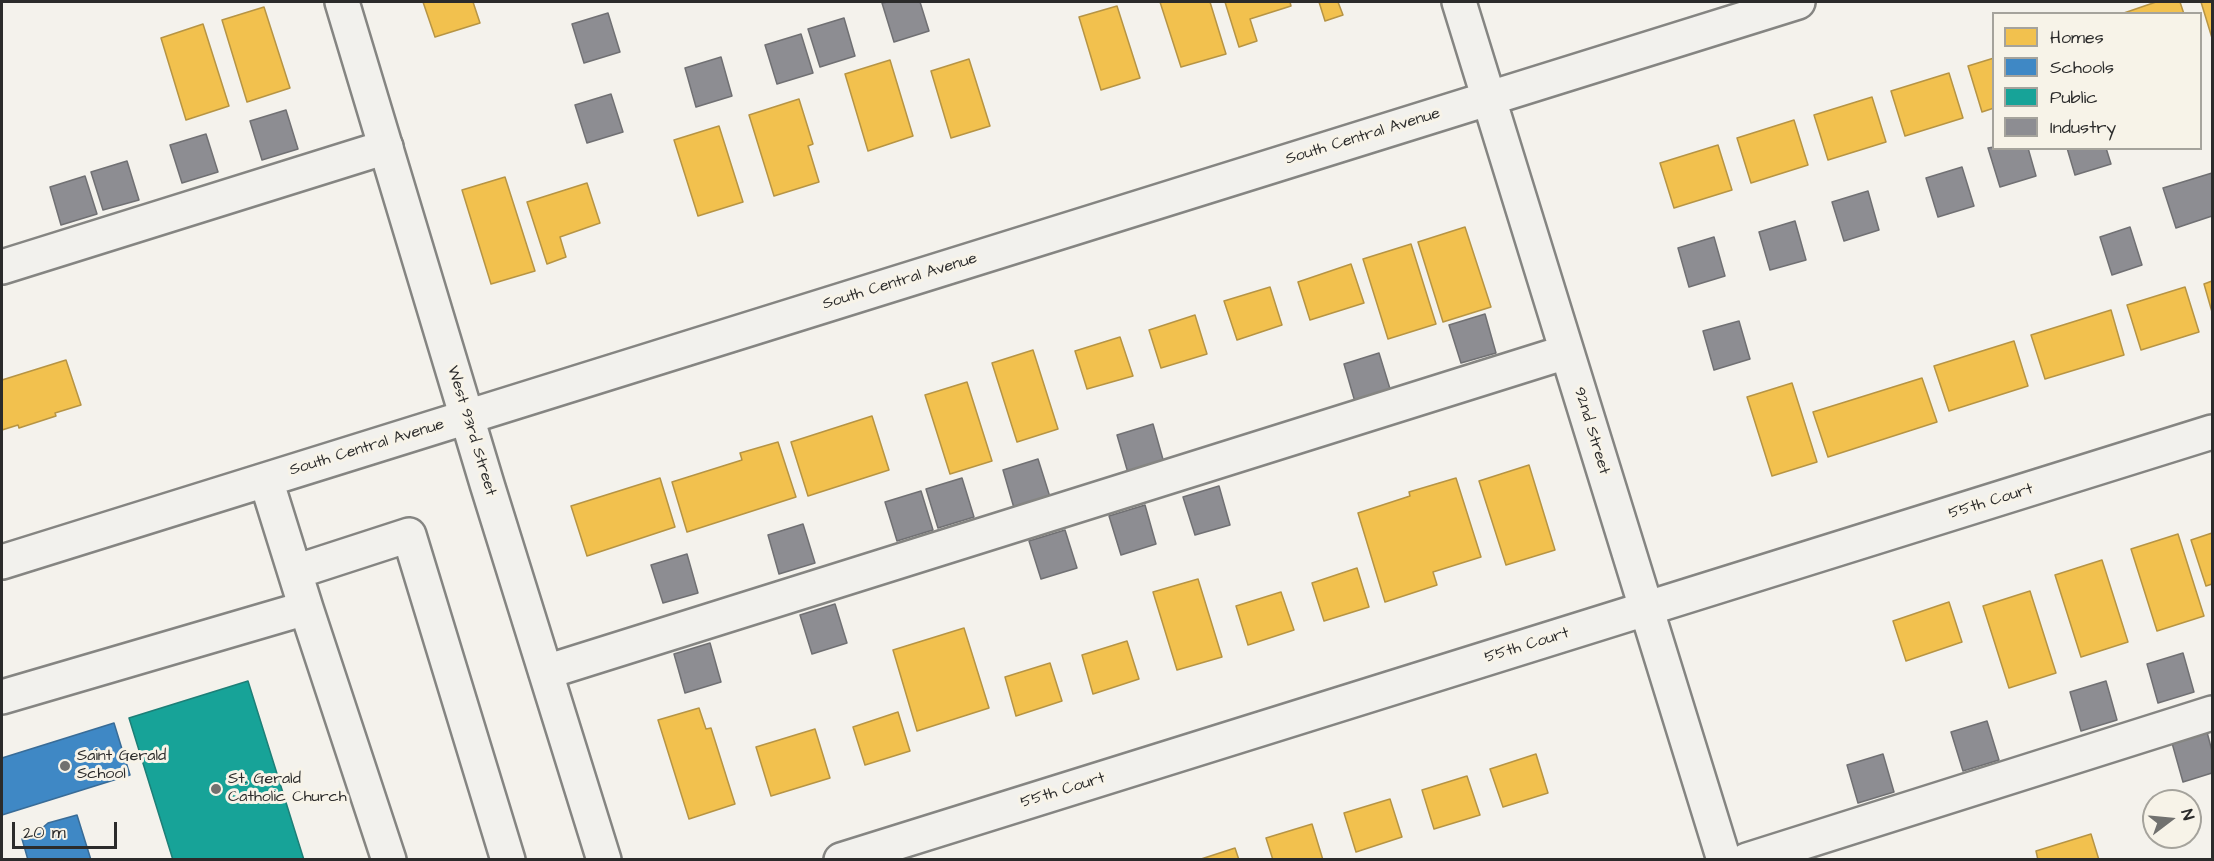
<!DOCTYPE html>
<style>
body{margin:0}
#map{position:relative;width:2214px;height:861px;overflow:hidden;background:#f4f2ec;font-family:"Architects Daughter",sans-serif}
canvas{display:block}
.frame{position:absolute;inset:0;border:3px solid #2b2b2b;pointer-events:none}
.legend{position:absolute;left:1992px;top:12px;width:210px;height:138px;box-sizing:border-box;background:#f7f3e8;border:2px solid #a5a39c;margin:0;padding:8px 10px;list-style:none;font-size:18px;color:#2b2b2b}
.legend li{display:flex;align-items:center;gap:12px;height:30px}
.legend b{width:30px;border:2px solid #a5a39c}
.north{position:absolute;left:2142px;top:789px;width:60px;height:60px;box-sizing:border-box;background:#f7f3e8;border:2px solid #a5a39c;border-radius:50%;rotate:74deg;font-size:16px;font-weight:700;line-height:24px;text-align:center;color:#2b2b2b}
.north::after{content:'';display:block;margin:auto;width:21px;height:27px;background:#71716f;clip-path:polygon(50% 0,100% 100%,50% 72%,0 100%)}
.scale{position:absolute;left:12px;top:822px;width:105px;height:27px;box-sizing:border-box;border:3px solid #2b2b2b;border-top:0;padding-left:8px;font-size:18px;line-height:21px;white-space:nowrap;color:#2b2b2b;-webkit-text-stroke:4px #f7f3e8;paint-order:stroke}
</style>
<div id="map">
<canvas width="2214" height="861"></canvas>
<div class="frame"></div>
<ul class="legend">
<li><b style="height:16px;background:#f2c14e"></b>Homes</li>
<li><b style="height:16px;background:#3f88c5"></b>Schools</li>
<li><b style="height:16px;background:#17a398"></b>Public</li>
<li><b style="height:16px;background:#8d8d92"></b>Industry</li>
</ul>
<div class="north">N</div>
<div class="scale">20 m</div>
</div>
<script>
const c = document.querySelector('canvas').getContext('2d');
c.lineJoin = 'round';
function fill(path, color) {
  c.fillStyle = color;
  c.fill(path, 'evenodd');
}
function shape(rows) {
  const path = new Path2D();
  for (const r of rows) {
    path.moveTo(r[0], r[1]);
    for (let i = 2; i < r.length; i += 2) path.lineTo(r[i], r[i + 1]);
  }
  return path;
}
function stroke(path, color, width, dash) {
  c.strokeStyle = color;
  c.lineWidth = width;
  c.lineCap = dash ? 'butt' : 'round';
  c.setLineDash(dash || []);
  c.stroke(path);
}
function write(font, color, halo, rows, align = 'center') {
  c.font = font + ' "Architects Daughter",sans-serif';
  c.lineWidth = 6;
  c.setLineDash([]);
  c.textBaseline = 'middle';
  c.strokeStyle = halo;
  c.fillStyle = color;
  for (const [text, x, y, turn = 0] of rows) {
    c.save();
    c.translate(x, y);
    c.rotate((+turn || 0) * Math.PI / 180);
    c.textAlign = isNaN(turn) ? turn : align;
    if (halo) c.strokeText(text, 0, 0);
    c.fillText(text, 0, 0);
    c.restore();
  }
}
const homes = shape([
 [423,2,473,2,480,23,435,37,423,2],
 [1160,2,1210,2,1226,54,1181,67,1160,2],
 [1225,2,1290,2,1291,6,1250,19,1257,41,1239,47,1225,2],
 [1319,2,1338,2,1343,15,1325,21,1319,2],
 [2156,2,2180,2,2184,14,2121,14,2156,2],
 [2201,2,2212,2,2212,38,2201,2],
 [1117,6,1140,78,1101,90,1079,17,1117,6],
 [264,7,290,88,247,102,222,20,264,7],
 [203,24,229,106,186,120,161,38,203,24],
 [1994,58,1994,108,1982,112,1968,66,1994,58],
 [969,59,990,126,951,138,931,71,969,59],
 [890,60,913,136,868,151,845,74,890,60],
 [1949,73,1963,118,1905,136,1891,91,1949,73],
 [1872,97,1886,142,1828,160,1814,115,1872,97],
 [799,99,813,144,808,146,819,182,774,196,749,115,799,99],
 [1794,120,1808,165,1751,183,1737,138,1794,120],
 [719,126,743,202,698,216,674,140,719,126],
 [1718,145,1732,190,1674,208,1660,163,1718,145],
 [505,177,535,271,491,284,462,190,505,177],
 [587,183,600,223,560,237,566,257,547,264,527,202,587,183],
 [1465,227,1491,307,1443,322,1418,242,1465,227],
 [1411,244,1436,324,1388,339,1363,259,1411,244],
 [1351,264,1364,303,1310,320,1298,282,1351,264],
 [2212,281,2212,312,2204,284,2212,281],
 [1270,287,1282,325,1237,340,1224,301,1270,287],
 [2185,287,2199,332,2141,350,2127,305,2185,287],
 [2111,310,2124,355,2045,379,2031,335,2111,310],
 [1195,315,1207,354,1161,368,1149,330,1195,315],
 [1120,337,1133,376,1087,389,1075,351,1120,337],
 [2014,341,2028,386,1949,411,1934,366,2014,341],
 [1033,350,1058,429,1017,442,992,363,1033,350],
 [66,360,81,405,55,413,56,416,19,428,18,425,2,430,2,380,66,360],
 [1922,378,1937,422,1828,457,1813,412,1922,378],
 [967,382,992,461,950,474,925,395,967,382],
 [1792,383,1817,462,1772,476,1747,397,1792,383],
 [872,416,889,470,808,496,791,442,872,416],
 [778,442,796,497,687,532,672,482,742,460,740,453,778,442],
 [1529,465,1555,550,1506,565,1479,481,1529,465],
 [660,478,675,527,587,556,571,506,660,478],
 [1456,478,1481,557,1433,572,1437,585,1385,602,1358,513,1410,496,1409,492,1456,478],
 [2212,533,2212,584,2206,586,2191,540,2212,533],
 [2178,534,2204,616,2157,631,2131,549,2178,534],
 [2102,560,2128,642,2081,657,2055,575,2102,560],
 [1357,568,1369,607,1324,621,1312,583,1357,568],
 [1198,579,1222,657,1177,670,1153,592,1198,579],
 [2030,591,2056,673,2009,688,1983,606,2030,591],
 [1281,592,1294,630,1248,645,1236,606,1281,592],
 [1949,602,1962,642,1906,661,1893,621,1949,602],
 [964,628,989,708,917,731,893,650,964,628],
 [1127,641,1139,679,1093,694,1082,655,1127,641],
 [1050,663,1062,701,1016,716,1005,677,1050,663],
 [699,708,706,729,711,728,735,804,689,819,658,720,699,708],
 [898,712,910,751,865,765,853,727,898,712],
 [815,729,830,778,771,796,756,747,815,729],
 [1536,754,1548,793,1503,807,1490,769,1536,754],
 [1467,776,1480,815,1434,829,1422,790,1467,776],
 [1390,799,1402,837,1356,852,1344,813,1390,799],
 [1312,824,1323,860,1273,860,1266,838,1312,824],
 [2091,834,2099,860,2038,860,2036,851,2091,834],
 [1235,848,1239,860,1198,860,1235,848]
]);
fill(homes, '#f2c14e');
stroke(homes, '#b69444', 1.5);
const schools = shape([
 [114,723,130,775,2,815,2,758,114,723],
 [77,815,91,860,28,860,22,839,42,833,41,829,48,823,77,815]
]);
fill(schools, '#3f88c5');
stroke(schools, '#396c97', 1.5);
const public = shape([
 [248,681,304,860,173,860,129,718,248,681]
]);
fill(public, '#17a398');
stroke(public, '#1d7f77', 1.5);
const industry = shape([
 [888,2,920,2,929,31,894,42,882,3,888,2],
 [608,13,620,52,584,63,572,24,608,13],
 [844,18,855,56,820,67,808,29,844,18],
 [801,34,813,73,777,84,765,45,801,34],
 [721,57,732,96,696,107,685,68,721,57],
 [611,94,623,132,587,143,575,105,611,94],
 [286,110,298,149,262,160,250,121,286,110],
 [206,134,218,172,182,183,170,145,206,134],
 [1994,147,1994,148,2028,148,2036,176,2000,187,1988,148,1994,147],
 [2067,148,2106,148,2111,164,2075,175,2067,148],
 [127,161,139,200,103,210,91,172,127,161],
 [1962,167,1974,206,1938,217,1926,178,1962,167],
 [2212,173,2212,216,2176,228,2163,188,2212,173],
 [85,176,97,214,61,225,50,187,85,176],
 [1868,191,1879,230,1844,241,1832,202,1868,191],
 [1795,221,1806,260,1770,270,1759,232,1795,221],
 [2130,227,2142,265,2112,275,2100,237,2130,227],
 [1714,237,1725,276,1689,287,1678,248,1714,237],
 [1485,314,1496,353,1461,363,1449,325,1485,314],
 [1739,321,1750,359,1714,370,1703,331,1739,321],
 [1379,353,1391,392,1355,402,1344,364,1379,353],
 [1153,424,1164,463,1128,473,1117,435,1153,424],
 [1038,459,1050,497,1014,508,1003,470,1038,459],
 [962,478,974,517,938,528,926,489,962,478],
 [1219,486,1230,525,1195,535,1183,497,1219,486],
 [921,491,933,530,897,541,885,502,921,491],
 [1145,505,1156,544,1121,555,1109,516,1145,505],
 [803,524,815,563,779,574,768,535,803,524],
 [1065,530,1077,568,1041,579,1029,541,1065,530],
 [687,554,698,593,663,603,651,565,687,554],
 [835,604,847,643,812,654,800,615,835,604],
 [710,643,721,682,685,693,674,654,710,643],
 [2183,653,2194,692,2158,703,2147,664,2183,653],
 [2106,681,2117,720,2081,731,2070,692,2106,681],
 [1987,721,1999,760,1963,771,1951,732,1987,721],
 [2207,732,2212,751,2212,773,2183,782,2172,743,2207,732],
 [1883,754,1894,792,1858,803,1847,765,1883,754]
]);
fill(industry, '#8d8d92');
stroke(industry, '#707073', 1.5);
const minor = shape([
 [1459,2,1724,860],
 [2,267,386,147],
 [2,562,1798,2],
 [295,572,409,535,508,860],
 [306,608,389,860],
 [546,672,1566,352],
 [2,697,306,608,266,480],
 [841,860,2212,432],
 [1747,860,2212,713]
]);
const major = shape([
 [342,2,487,484,604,860]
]);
stroke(minor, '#858582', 38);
stroke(major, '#858582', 38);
stroke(minor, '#f2f1ed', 33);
stroke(major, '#f2f1ed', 33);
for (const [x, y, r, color] of [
 [65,766,6,"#71716f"],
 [216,789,6,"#71716f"]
]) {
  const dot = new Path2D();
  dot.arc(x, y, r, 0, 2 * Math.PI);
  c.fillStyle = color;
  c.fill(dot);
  stroke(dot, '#f7f3e8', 2);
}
write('16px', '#2b2b2b', '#f7f3e8', [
 ["South Central Avenue",1363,137,-17],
 ["South Central Avenue",900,282,-17],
 ["West 93rd Street",471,431,73],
 ["92nd Street",1591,431,73],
 ["South Central Avenue",367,448,-17],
 ["55th Court",1991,502,-17],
 ["55th Court",1527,646,-17],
 ["55th Court",1063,791,-17]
]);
write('16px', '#2b2b2b', '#f7f3e8', [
 ["Saint Gerald",77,757],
 ["School",77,775],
 ["St. Gerald",228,780],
 ["Catholic Church",228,798]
], 'left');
</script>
